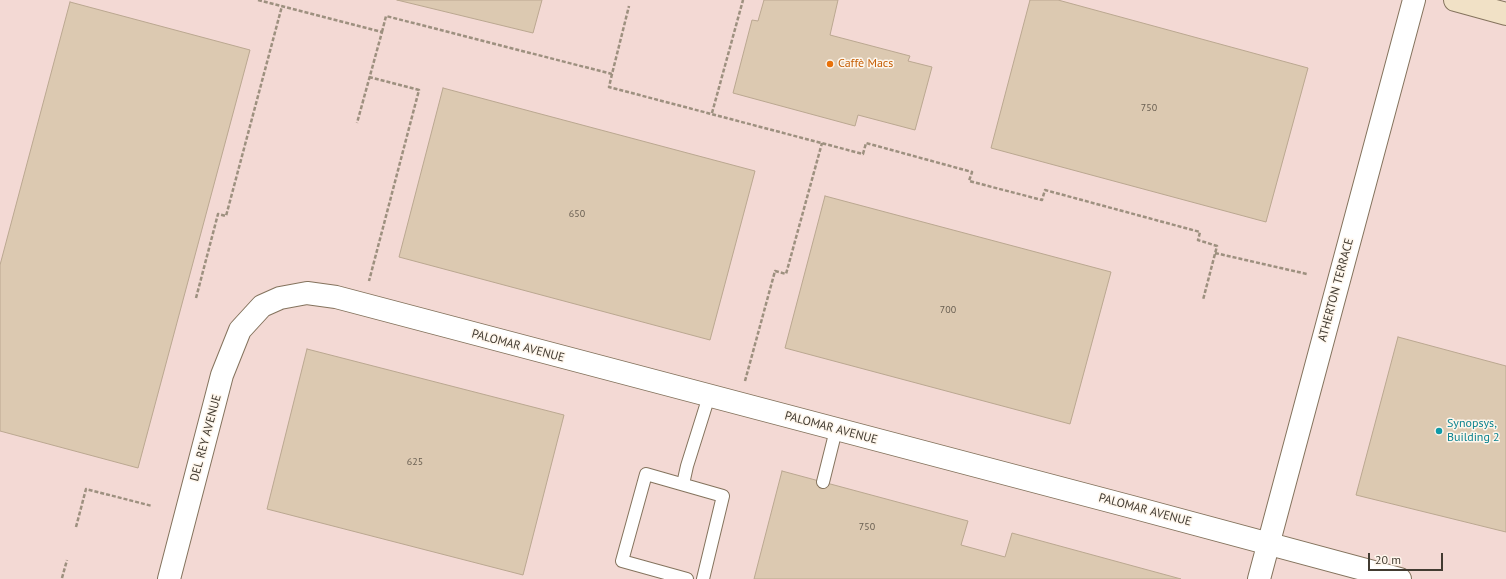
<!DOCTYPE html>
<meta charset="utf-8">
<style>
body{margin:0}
#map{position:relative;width:1506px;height:579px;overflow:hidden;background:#fae6ce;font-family:"PT Sans",sans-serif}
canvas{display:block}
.scale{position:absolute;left:1368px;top:553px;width:75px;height:18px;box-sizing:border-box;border:2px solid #423b31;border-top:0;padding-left:5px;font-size:12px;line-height:14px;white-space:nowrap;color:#423b31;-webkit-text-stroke:3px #fef6ec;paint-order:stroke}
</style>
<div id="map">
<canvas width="1506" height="579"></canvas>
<div class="scale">20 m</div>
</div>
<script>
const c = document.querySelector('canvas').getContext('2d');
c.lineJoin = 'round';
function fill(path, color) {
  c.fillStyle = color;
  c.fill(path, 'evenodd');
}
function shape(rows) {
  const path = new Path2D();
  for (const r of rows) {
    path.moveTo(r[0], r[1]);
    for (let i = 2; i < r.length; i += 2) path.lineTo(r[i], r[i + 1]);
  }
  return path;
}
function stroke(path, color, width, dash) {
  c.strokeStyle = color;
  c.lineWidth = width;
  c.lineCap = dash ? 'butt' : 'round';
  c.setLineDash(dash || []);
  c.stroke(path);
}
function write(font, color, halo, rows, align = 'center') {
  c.font = font + ' "PT Sans",sans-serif';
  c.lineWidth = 3;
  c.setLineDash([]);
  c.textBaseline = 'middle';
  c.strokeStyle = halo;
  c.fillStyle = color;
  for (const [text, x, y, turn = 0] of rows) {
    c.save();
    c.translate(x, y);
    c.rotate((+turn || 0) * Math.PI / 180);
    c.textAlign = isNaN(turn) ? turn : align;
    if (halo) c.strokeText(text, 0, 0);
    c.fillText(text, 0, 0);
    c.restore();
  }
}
fill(shape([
 [0,0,1506,0,1506,579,0,579]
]), '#f3d9d4');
const building = shape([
 [397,0,542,0,533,33,397,0],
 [764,0,838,0,830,35,910,56,908,61,932,67,915,130,858,115,855,126,733,93,752,20,758,21,764,0],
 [1030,0,1058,0,1308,68,1266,222,991,148,1030,0],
 [70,2,250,50,138,468,0,431,0,265,70,2],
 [443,88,755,171,710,340,399,257,443,88],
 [825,196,1111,272,1070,424,785,348,825,196],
 [1398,337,1506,366,1506,532,1356,495,1398,337],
 [307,349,564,415,523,575,267,509,307,349],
 [782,471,968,521,961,545,1005,557,1012,533,1181,579,754,579,782,471]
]);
fill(building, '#dcc9b1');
stroke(building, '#bba891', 1);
const lane = shape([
 [823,482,836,430],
 [683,484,687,466,709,396],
 [687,579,622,561,646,474,723,496,703,579]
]);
const street = shape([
 [169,579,222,375,240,330,262,306,280,298,307,293,336,297,1132,507,1400,579],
 [1259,579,1414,0]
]);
const secondary = shape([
 [1455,0,1506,14]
]);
stroke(lane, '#84735d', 14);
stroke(street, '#84735d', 24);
stroke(secondary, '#84735d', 24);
stroke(shape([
 [258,0,382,32,357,123],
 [382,32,386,16,612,74,629,6],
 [612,74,609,87,863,154,866,143,972,172,969,181,1042,200,1045,190,1200,232,1198,240,1217,246,1203,300],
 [369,77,419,90,369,281],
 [712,113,743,0],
 [1215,253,1307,274],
 [196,298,218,214,226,216,282,6],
 [745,381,775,271,786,274,822,143],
 [76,527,86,489,152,506],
 [62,578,67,560]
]), '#9d907f', 2.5, [4, 2]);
stroke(lane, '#fff', 12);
stroke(street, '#fff', 22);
stroke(secondary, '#f1e1c6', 22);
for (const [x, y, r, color] of [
 [830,64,4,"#e8710a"],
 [1439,431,4,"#0f9aa8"]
]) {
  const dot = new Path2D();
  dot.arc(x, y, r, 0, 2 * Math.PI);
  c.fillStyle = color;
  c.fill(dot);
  stroke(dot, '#fef6ec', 1.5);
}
write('10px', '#685e51', null, [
 ["750",1149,108],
 ["650",577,214],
 ["700",948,310],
 ["625",415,462],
 ["750",867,527]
]);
write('12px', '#c56008', '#fef6ec', [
 ["Caffè Macs",838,64]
], 'left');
write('12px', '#423b31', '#fef6ec', [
 ["ATHERTON TERRACE",1336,290,-75],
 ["PALOMAR AVENUE",518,346,15],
 ["PALOMAR AVENUE",831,428,15],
 ["DEL REY AVENUE",206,438,-75],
 ["PALOMAR AVENUE",1145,510,15]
]);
write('12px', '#0d838f', '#fef6ec', [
 ["Synopsys,",1447,424],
 ["Building 2",1447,438]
], 'left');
</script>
